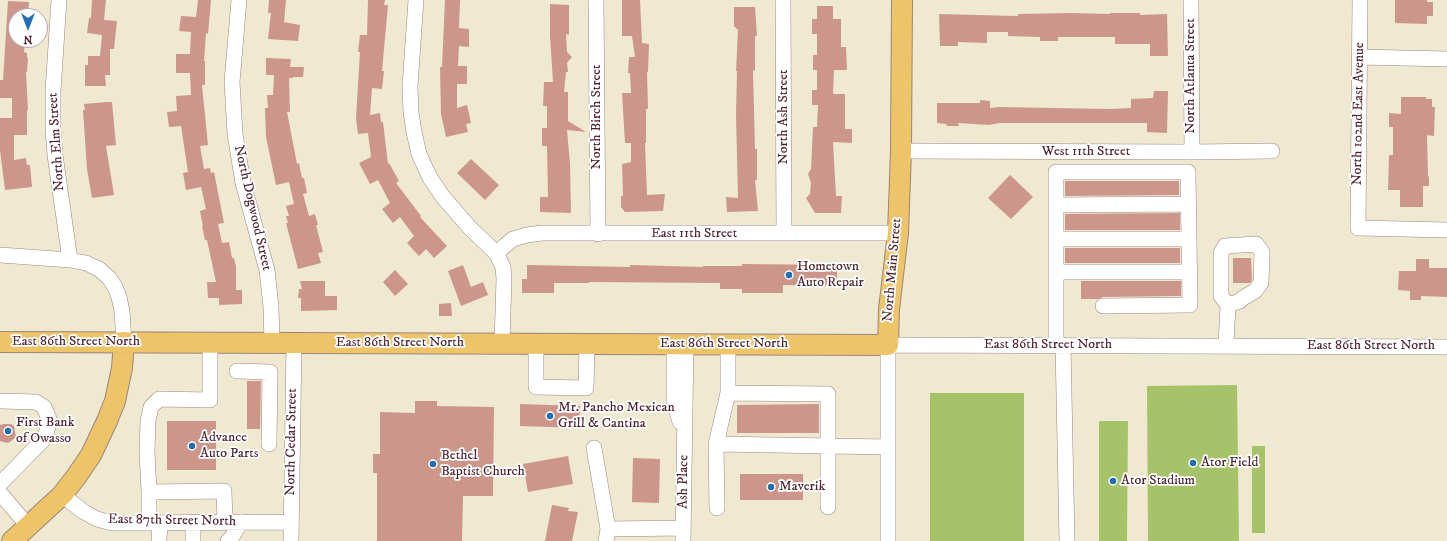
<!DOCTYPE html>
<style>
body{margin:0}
#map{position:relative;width:1447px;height:541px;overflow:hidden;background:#efe9d1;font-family:"IM FELL DW Pica",serif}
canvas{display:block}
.north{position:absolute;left:8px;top:8px;width:40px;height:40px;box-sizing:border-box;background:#fff;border:1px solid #b7a5aa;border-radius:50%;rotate:180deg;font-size:11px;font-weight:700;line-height:16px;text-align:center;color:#4a1f2b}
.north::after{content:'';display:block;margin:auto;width:14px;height:18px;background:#1f6fb2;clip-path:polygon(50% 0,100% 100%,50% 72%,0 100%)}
</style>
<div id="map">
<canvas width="1447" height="541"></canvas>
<div class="north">N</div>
</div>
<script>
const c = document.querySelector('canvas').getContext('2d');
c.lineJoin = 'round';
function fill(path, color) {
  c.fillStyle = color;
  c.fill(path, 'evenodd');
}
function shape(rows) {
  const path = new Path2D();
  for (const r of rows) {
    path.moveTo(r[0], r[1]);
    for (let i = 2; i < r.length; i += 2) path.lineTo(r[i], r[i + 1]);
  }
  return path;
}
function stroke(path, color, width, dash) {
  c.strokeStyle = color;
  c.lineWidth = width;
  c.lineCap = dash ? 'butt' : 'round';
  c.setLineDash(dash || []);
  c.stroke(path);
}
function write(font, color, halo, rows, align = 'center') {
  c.font = font + ' "IM FELL DW Pica",serif';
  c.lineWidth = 3.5;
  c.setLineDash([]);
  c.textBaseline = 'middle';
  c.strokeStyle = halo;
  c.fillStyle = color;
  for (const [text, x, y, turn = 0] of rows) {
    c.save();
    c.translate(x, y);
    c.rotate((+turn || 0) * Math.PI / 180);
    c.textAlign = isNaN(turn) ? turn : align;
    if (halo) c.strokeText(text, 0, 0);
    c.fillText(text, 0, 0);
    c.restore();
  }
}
fill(shape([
 [1237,385,1239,541,1148,541,1147,386],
 [930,393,1024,393,1024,541,930,541],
 [1099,421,1128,421,1127,541,1099,541],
 [1252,446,1265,446,1265,533,1252,533]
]), '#a7c36a');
fill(shape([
 [92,0,106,0,104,20,117,21,114,49,110,49,110,75,105,75,106,86,85,86,85,65,88,65,88,56,100,56,102,35,87,33,89,18,91,18],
 [198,0,211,0,208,34,206,33,204,61,205,61,205,85,202,85,208,145,200,146,204,169,210,168,211,173,214,172,224,223,218,224,222,243,229,242,232,258,234,258,236,267,236,290,242,290,242,304,219,305,219,298,208,298,207,282,216,282,207,240,205,240,202,226,203,226,200,211,206,209,201,187,186,190,183,173,188,172,181,126,169,127,167,112,177,111,176,96,191,95,190,73,176,73,176,54,190,54,191,32,179,31,181,16,196,17],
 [269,0,286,0,284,22,300,25,298,41,268,39,271,13,268,13],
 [368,0,385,0,384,5,388,5,382,71,384,71,382,89,372,88,370,115,380,113,381,122,383,122,388,164,389,163,399,181,396,183,421,216,420,217,447,246,434,258,426,249,419,256,407,243,414,236,400,217,393,223,382,209,390,203,378,180,370,184,359,163,371,157,368,133,358,134,356,118,360,52,358,52,360,35,367,35],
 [445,0,460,0,459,28,469,29,469,47,459,46,458,66,467,66,467,84,457,84,457,108,467,105,471,123,466,124,468,132,446,137,441,114,440,67,442,67],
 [622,0,640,0,642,43,649,44,648,72,647,72,648,109,646,109,646,143,645,143,647,195,665,194,663,211,625,212,621,207,621,196,623,196,622,164,631,162,631,143,625,143,622,93,631,93,630,73,628,73,629,57,635,57,632,36,622,36],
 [1395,0,1427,0,1427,2,1433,2,1433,16,1427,16,1427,24,1395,23],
 [8,1,29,2,28,16,16,16,16,41,25,42,24,52,27,53,27,58,28,58,27,72,26,72,28,110,27,110,27,135,14,135,14,160,26,158,27,165,30,165,32,187,5,190,0,150,0,118,12,118,12,98,0,98,0,80,3,80],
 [550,4,569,5,569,35,566,34,567,52,572,57,567,63,568,72,566,72,564,92,568,92,568,121,586,132,567,130,570,164,571,213,540,212,540,197,548,197,547,146,542,146,542,128,547,128,547,106,543,106,544,82,553,82,550,36],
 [817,6,833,6,833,19,841,19,841,47,846,47,847,70,834,70,833,94,845,94,845,129,852,129,852,143,833,142,836,196,842,196,841,213,815,213,806,198,810,194,811,183,808,174,811,169,813,127,817,127,818,105,812,105,812,90,817,90,817,70,813,70,813,55,817,55,817,34,812,34,812,19,817,19],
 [734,7,755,7,757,36,755,36,755,70,753,71,755,149,757,149,757,180,755,180,758,211,727,212,726,197,738,198,736,114,737,71,736,71,738,30,734,26],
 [1070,13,1110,14,1110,13,1140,13,1140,15,1167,14,1168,56,1150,56,1150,44,1115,44,1115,37,1058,37,1058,41,1040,41,1040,37,1008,36,1008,32,987,32,987,43,958,42,958,46,940,46,939,14,1018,16,1018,14],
 [266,58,291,59,290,67,304,67,303,77,293,77,293,78,289,78,290,112,287,112,297,164,299,163,302,178,304,178,307,193,303,194,309,216,315,214,318,225,316,225,323,252,318,253,321,263,298,269,286,223,288,223,286,216,289,216,286,206,294,204,289,182,276,185,266,137,265,108,268,108,267,95,273,95,274,75,266,75],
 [1154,91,1168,91,1167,133,1147,132,1147,123,1000,123,989,125,958,123,959,126,947,126,946,124,937,123,937,103,980,103,980,100,990,101,990,108,1000,107,1109,109,1131,108,1131,99,1153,98],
 [1401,97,1426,97,1426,99,1432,99,1432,107,1435,107,1434,136,1427,135,1428,176,1429,177,1429,186,1423,186,1423,207,1400,207,1400,190,1388,190,1389,155,1393,155,1393,127,1389,127,1389,113,1401,114],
 [107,102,112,102,116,145,106,146,114,195,92,198,87,169,83,110,85,110,84,104],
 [471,159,499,185,485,200,457,173],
 [1010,175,1033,197,1011,219,988,198],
 [1065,181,1179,181,1179,195,1065,196],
 [1180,213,1180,230,1065,230,1065,214],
 [1065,248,1180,248,1180,263,1065,263],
 [1233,258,1251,258,1252,280,1250,283,1233,283],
 [1416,259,1429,259,1429,268,1447,268,1447,297,1421,296,1421,300,1410,300,1410,291,1398,290,1399,271,1416,271],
 [742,264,837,265,837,286,783,285,783,293,742,293,742,289,720,289,720,283,589,282,589,283,554,283,554,293,522,293,522,279,527,279,527,265,630,267,630,265,703,267,703,266,742,266],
 [463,265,471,287,483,282,488,295,461,306,448,271],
 [395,270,408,284,395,296,383,282],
 [300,281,325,281,325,296,337,296,337,310,301,311,301,298,298,298,299,289,302,289],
 [1081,281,1181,281,1181,296,1103,297,1098,299,1081,299],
 [451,303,452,316,439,316,439,304],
 [247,381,261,381,260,429,247,429],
 [415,401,437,401,437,406,494,407,493,496,463,496,462,541,377,541,377,473,373,473,373,454,380,454,380,412,415,413],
 [520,404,580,406,579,428,520,426],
 [819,404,819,433,737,433,737,405],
 [167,421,216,421,216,470,167,470],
 [4,424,11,424,14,426,16,437,10,442,7,443,0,441,0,425],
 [568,456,573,484,528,492,523,464],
 [633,458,660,459,659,503,632,502],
 [740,474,803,474,803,500,740,500],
 [552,505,569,508,568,511,578,512,572,541,545,541]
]), '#cd968a');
const minor = shape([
 [59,0,53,91,53,130,55,155,70,260],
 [239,0,232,82,235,134,243,183,267,270,271,307,272,343],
 [416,0,410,86,411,112,414,132,419,154,430,178,443,197,470,228,496,253,503,267,504,279,502,343],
 [596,0,598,234],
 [783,0,784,233],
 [1191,0,1192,152],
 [1360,0,1358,228,1447,230],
 [1360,57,1447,59],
 [901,151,1192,152,1272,151],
 [1056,205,1189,204],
 [1056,239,1189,239],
 [496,253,513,239,527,235,542,233,898,233],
 [0,255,70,260,86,263,99,269,109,278,115,287,119,297,122,311,124,342],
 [1056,272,1189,272],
 [536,344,536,387,586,388,587,344],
 [674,344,674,402,680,422],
 [1056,345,1056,172,1188,172,1190,305,1103,306],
 [1063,345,1067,541],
 [1226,345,1228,305,1221,296,1221,253,1225,246,1256,244,1262,252,1261,283,1255,291,1243,298,1240,301,1228,305],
 [237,371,270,372,269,444],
 [728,393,828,394,828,507],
 [0,401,36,402,44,407,50,421,44,439,0,484],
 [716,444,888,447],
 [594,448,608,529,606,541],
 [149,492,147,451,148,421,151,407,159,399,210,400,210,343],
 [0,493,28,526],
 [62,495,84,512,97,519,112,523,291,522],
 [717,508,716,444,728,393,728,344],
 [193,522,193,541],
 [149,523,149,492,224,491,225,522],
 [608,529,683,528],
 [159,541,160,523],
 [228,541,232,537,241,522],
 [291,541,294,343],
 [683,541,686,344],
 [888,541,888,345,1447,347]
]);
const major = shape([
 [0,342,888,345,889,309,898,233,901,151,902,0],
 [12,541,62,495,76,477,91,455,107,421,115,401,122,368,124,342]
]);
stroke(minor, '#9c847e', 16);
stroke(major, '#9c847e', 22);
stroke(minor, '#fff', 15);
stroke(major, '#eec469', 20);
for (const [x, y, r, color] of [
 [789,275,4,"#1f6fb2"],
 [550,416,4,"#1f6fb2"],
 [8,431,4,"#1f6fb2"],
 [192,446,4,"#1f6fb2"],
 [1193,463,4,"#1f6fb2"],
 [433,464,4,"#1f6fb2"],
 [1113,481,4,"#1f6fb2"],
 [771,487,4,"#1f6fb2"]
]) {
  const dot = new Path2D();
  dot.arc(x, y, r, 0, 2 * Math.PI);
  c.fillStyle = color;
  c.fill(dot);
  stroke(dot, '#fff', 1.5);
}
write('14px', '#4a1f2b', '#fff', [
 ["North Atlanta Street",1191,76,-90],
 ["North 102nd East Avenue",1359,114,-89],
 ["North Birch Street",597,117,-90],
 ["North Ash Street",784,117,-90],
 ["North Elm Street",57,142,-94],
 ["West 11th Street",1086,152],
 ["North Dogwood Street",252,208,77],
 ["East 11th Street",694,234],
 ["North Main Street",893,270,-85],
 ["East 86th Street North",76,342],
 ["East 86th Street North",400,343],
 ["East 86th Street North",724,344],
 ["East 86th Street North",1048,345],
 ["East 86th Street North",1371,346],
 ["North Cedar Street",292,442,-89],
 ["Ash Place",684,482,-89],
 ["East 87th Street North",172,521,1]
]);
write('14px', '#4a1f2b', '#fff', [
 ["Hometown",797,267],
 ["Auto Repair",797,283],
 ["Mr. Pancho Mexican",558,408],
 ["Grill & Cantina",558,424],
 ["First Bank",16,423],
 ["of Owasso",16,439],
 ["Advance",200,438],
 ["Auto Parts",200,454],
 ["Bethel",441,456],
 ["Baptist Church",441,472],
 ["Ator Field",1201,463],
 ["Ator Stadium",1121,481],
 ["Maverik",779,487]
], 'left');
</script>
